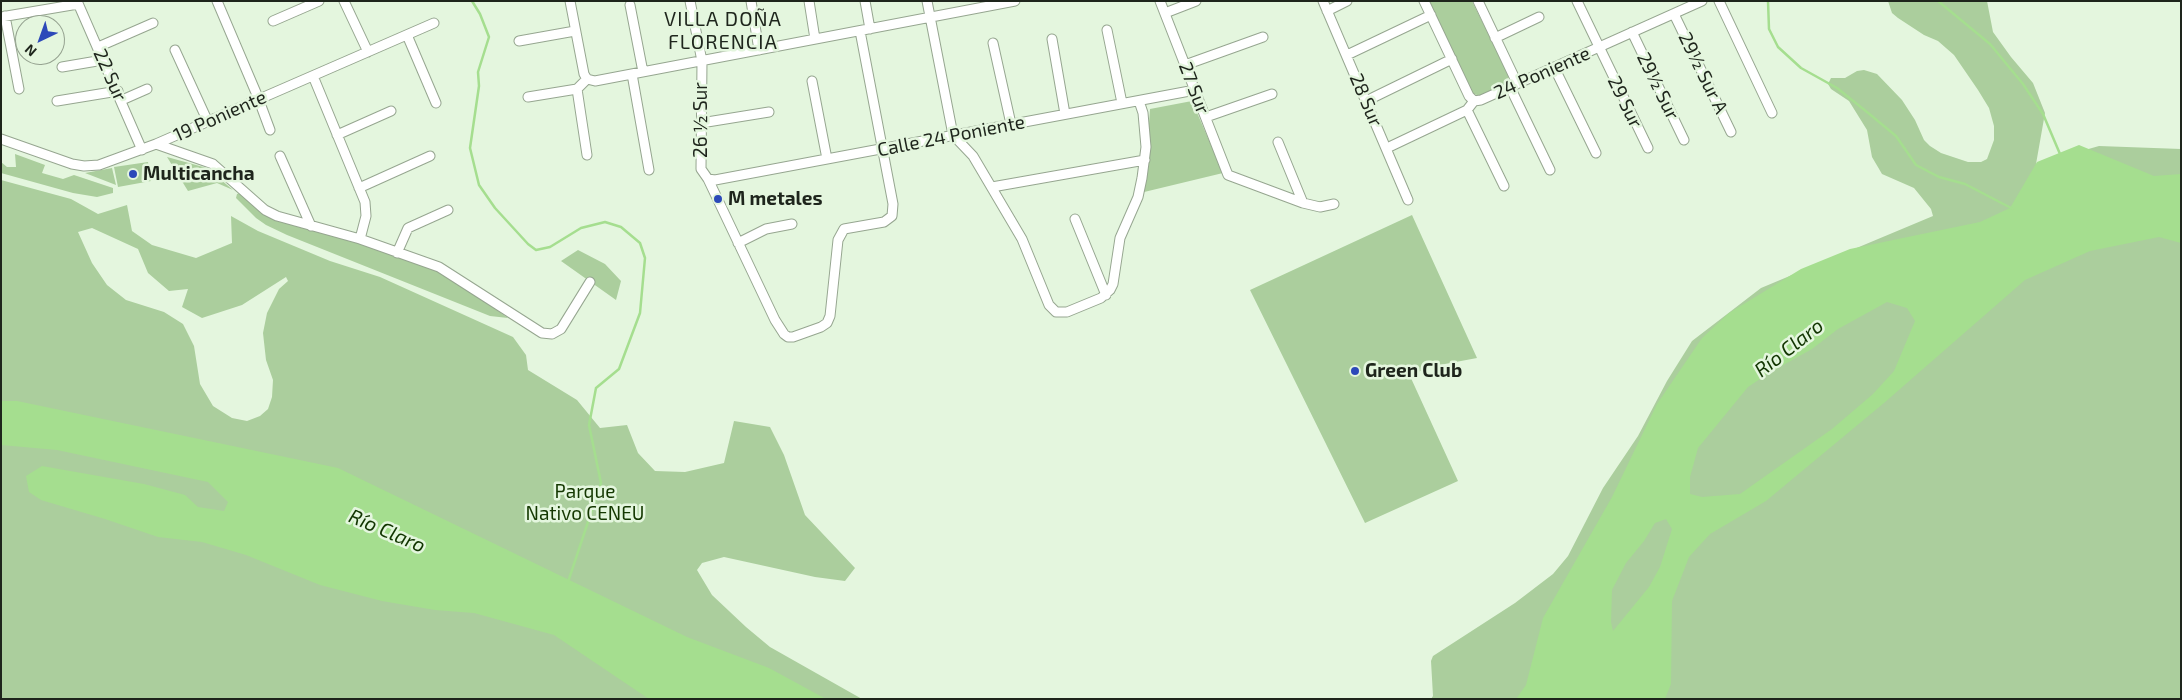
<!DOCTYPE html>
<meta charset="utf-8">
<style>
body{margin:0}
#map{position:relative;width:2182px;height:700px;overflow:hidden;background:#e4f6de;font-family:"Exo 2",sans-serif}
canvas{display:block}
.frame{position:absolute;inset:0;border:2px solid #1e251c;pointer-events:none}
.north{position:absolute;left:15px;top:15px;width:50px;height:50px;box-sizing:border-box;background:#e4f6de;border:1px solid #95a290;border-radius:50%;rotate:222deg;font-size:14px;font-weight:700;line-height:20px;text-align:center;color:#1e251c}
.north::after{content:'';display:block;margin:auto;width:18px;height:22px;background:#2c49b9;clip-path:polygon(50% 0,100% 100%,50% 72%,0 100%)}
</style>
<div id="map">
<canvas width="2182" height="700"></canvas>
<div class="frame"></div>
<div class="north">N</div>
</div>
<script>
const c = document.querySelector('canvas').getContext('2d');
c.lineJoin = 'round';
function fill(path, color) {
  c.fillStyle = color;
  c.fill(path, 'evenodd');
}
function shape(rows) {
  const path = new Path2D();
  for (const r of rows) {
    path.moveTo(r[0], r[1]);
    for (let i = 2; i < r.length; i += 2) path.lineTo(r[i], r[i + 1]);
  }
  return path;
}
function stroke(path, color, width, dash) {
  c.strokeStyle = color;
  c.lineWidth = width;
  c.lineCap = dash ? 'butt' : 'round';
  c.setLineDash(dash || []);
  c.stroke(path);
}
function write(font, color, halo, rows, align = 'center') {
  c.font = font + ' "Exo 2",sans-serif';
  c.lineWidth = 5;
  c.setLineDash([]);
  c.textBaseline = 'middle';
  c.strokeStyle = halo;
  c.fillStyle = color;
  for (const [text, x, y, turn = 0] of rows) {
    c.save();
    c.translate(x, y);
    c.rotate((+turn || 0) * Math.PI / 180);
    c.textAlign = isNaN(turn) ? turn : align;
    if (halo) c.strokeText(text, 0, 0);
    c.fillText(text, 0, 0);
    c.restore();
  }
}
fill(shape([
 [1427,1,1472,1,1509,76,1507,83,1480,96,1471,93],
 [1888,1,1987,1,1993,32,2011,57,2033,83,2045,113,2036,164,2099,146,2181,149,2181,699,1431,699,1433,696,1431,661,1433,656,1515,603,1553,574,1568,556,1603,488,1638,436,1667,381,1692,341,1761,288,1933,216,1931,209,1914,188,1882,174,1872,157,1867,130,1849,101,1831,89,1828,84,1831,78,1845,78,1857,71,1864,70,1877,74,1902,100,1915,120,1924,140,1930,146,1941,153,1968,162,1981,162,1987,159,1994,140,1994,126,1989,108,1978,90,1954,55,1938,41,1924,35,1898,18,1892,13],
 [1192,101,1223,173,1140,193,1147,153,1150,109],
 [15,154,45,165,42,173,63,179,74,175,113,188,113,193,97,197,73,193,1,173,1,162,7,167,16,167],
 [167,157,207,168,233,190,217,183,188,191],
 [148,162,151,181,118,187,114,167],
 [112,168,116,185,85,173],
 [1,180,71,199,98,214,127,205,132,231,152,245,196,258,232,243,231,216,258,231,330,261,380,277,513,337,526,355,528,370,577,400,600,428,627,425,638,453,655,471,685,472,724,463,734,421,770,427,784,455,805,515,855,568,845,581,815,577,724,557,702,563,697,570,712,595,746,627,770,647,862,699,1,699],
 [92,228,138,249,148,273,169,291,188,289,182,307,202,318,242,305,286,277,288,281,279,289,267,313,263,333,266,360,273,380,272,397,268,409,260,416,247,421,232,418,213,406,200,384,194,346,183,324,164,312,126,300,107,285,92,263,78,232],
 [240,193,260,212,277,221,366,243,428,266,451,278,508,318,490,316,287,235,266,225,256,218,236,198,237,194],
 [1412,215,1477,358,1429,367,1410,376,1458,481,1365,523,1250,290],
 [578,250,605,264,621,281,616,300,561,261]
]), '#abce9d');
fill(shape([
 [2079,145,2154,176,2181,174,2181,243,2159,237,2090,251,2025,280,1884,403,1766,501,1710,534,1689,557,1672,601,1671,684,1665,699,1516,699,1526,685,1543,618,1612,497,1657,404,1702,338,1729,313,1801,269,1850,249,1980,222,2010,208,2037,162],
 [1887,302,1907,308,1915,321,1894,371,1873,394,1832,429,1740,494,1702,497,1690,494,1690,477,1698,448,1748,387,1769,373,1812,349,1838,329],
 [1666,519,1672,529,1660,567,1649,587,1613,631,1611,622,1612,590,1626,563,1644,541,1655,523],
 [1,401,17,401,338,468,687,637,769,668,826,699,649,699,554,635,474,613,435,610,382,601,320,585,246,555,202,542,158,537,105,519,41,500,29,492,26,476,42,466,144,484,185,495,198,507,224,511,228,502,208,482,57,450,1,445]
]), '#a5de8f');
stroke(shape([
 [472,1,480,14,489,37,478,72,479,86,470,148,479,185,495,208,528,244,536,250,550,247,581,228,605,222,621,227,640,243,645,258,640,313,619,369,596,388,589,425,601,483,568,582],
 [1768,1,1769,29,1778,47,1801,68,1837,88,1867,112,1896,136,1916,165,1939,177,1965,184,2013,209],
 [1938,1,1990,44,2023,84,2043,114,2060,154]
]), '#a5de8f', 2.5);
const minor = shape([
 [77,1,142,150],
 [217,1,257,95,270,130],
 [344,1,368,52],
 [570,1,584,74,587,79],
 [690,1,702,61,701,169,708,179,775,320,784,334,788,337,793,337,821,327,827,323,830,316,838,240,844,229,884,222,892,216,893,204,860,31],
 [751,1,759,50],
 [809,1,815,39],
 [865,1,870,29],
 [927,1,953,135,973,156,1022,239,1049,305,1056,312,1067,312,1101,298,1110,290,1113,284,1120,238,1138,197,1142,178,1146,147,1143,113,1139,101],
 [1160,1,1228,175,1303,203,1320,207,1334,204],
 [1323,1,1408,200],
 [1424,1,1469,96,1474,101],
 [1478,1,1517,83],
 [1577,1,1648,148],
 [1719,1,1772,113],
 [630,5,643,72],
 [1327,11,1347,1],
 [1165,13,1196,1],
 [1674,14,1731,132],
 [5,16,19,89],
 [1,17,78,4],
 [273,21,319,1],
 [1107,30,1122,103],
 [1632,32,1684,140],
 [407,35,436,103],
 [1495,38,1539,17],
 [1052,39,1065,114],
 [519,41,575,31],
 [993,43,1011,124],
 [98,47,153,23],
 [175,50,208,122],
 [1347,55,1431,15],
 [1185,65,1263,37],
 [62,67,103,60],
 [1554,67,1596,153],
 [632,74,649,170],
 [313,76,365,202,366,216,360,239],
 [587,79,595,81,1015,1],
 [587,79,577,89,587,155],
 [812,81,827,159],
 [1510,87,1550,170],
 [528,97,577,89],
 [122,100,147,89],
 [57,101,118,91],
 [1366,101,1452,59],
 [1474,101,1481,100,1702,1],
 [1467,110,1504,186],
 [1206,117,1272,94],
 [701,123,769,112],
 [337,135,391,111],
 [1,139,72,164,84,166,99,165,156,144,434,23],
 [1278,142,1303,203],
 [156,144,213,164,265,210,277,216,360,239,439,267,542,333,552,334,561,329,590,282],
 [1387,148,1467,110,1474,101],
 [280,156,311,226],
 [708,179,715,180,1195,90],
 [992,187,1145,160],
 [359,188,430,156],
 [1075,219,1106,295],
 [738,243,766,229,792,224],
 [397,253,408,228,448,210]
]);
stroke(minor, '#96a690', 11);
stroke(minor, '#fff', 9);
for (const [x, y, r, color] of [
 [133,174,5,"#2c49b9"],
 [718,199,5,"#2c49b9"],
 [1355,371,5,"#2c49b9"]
]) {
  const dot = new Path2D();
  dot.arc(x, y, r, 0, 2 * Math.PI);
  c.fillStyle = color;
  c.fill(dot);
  stroke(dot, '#e4f6de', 2);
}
write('19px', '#1e251c', '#e4f6de', [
 ["24 Poniente",1542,73,-24],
 ["29½ Sur A",1703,73,64],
 ["22 Sur",110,75,66],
 ["29½ Sur",1658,86,64],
 ["27 Sur",1194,88,69],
 ["28 Sur",1366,100,67],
 ["29 Sur",1625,102,64],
 ["19 Poniente",220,116,-24],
 ["26 ½ Sur",701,120,-90],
 ["Calle 24 Poniente",951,136,-11]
]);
write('bold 19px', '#1e251c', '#e4f6de', [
 ["Multicancha",143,174],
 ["M metales",728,199],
 ["Green Club",1365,371]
], 'left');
write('19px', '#143801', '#e4f6de', [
 ["Parque",585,492],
 ["Nativo CENEU",585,514]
]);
c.letterSpacing = '1px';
write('20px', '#1e251c', '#e4f6de', [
 ["VILLA DOÑA",723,19],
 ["FLORENCIA",723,42]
]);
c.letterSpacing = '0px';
write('italic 20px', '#113500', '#e4f6de', [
 ["Río Claro",1789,348,-38],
 ["Río Claro",387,531,23]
]);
</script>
